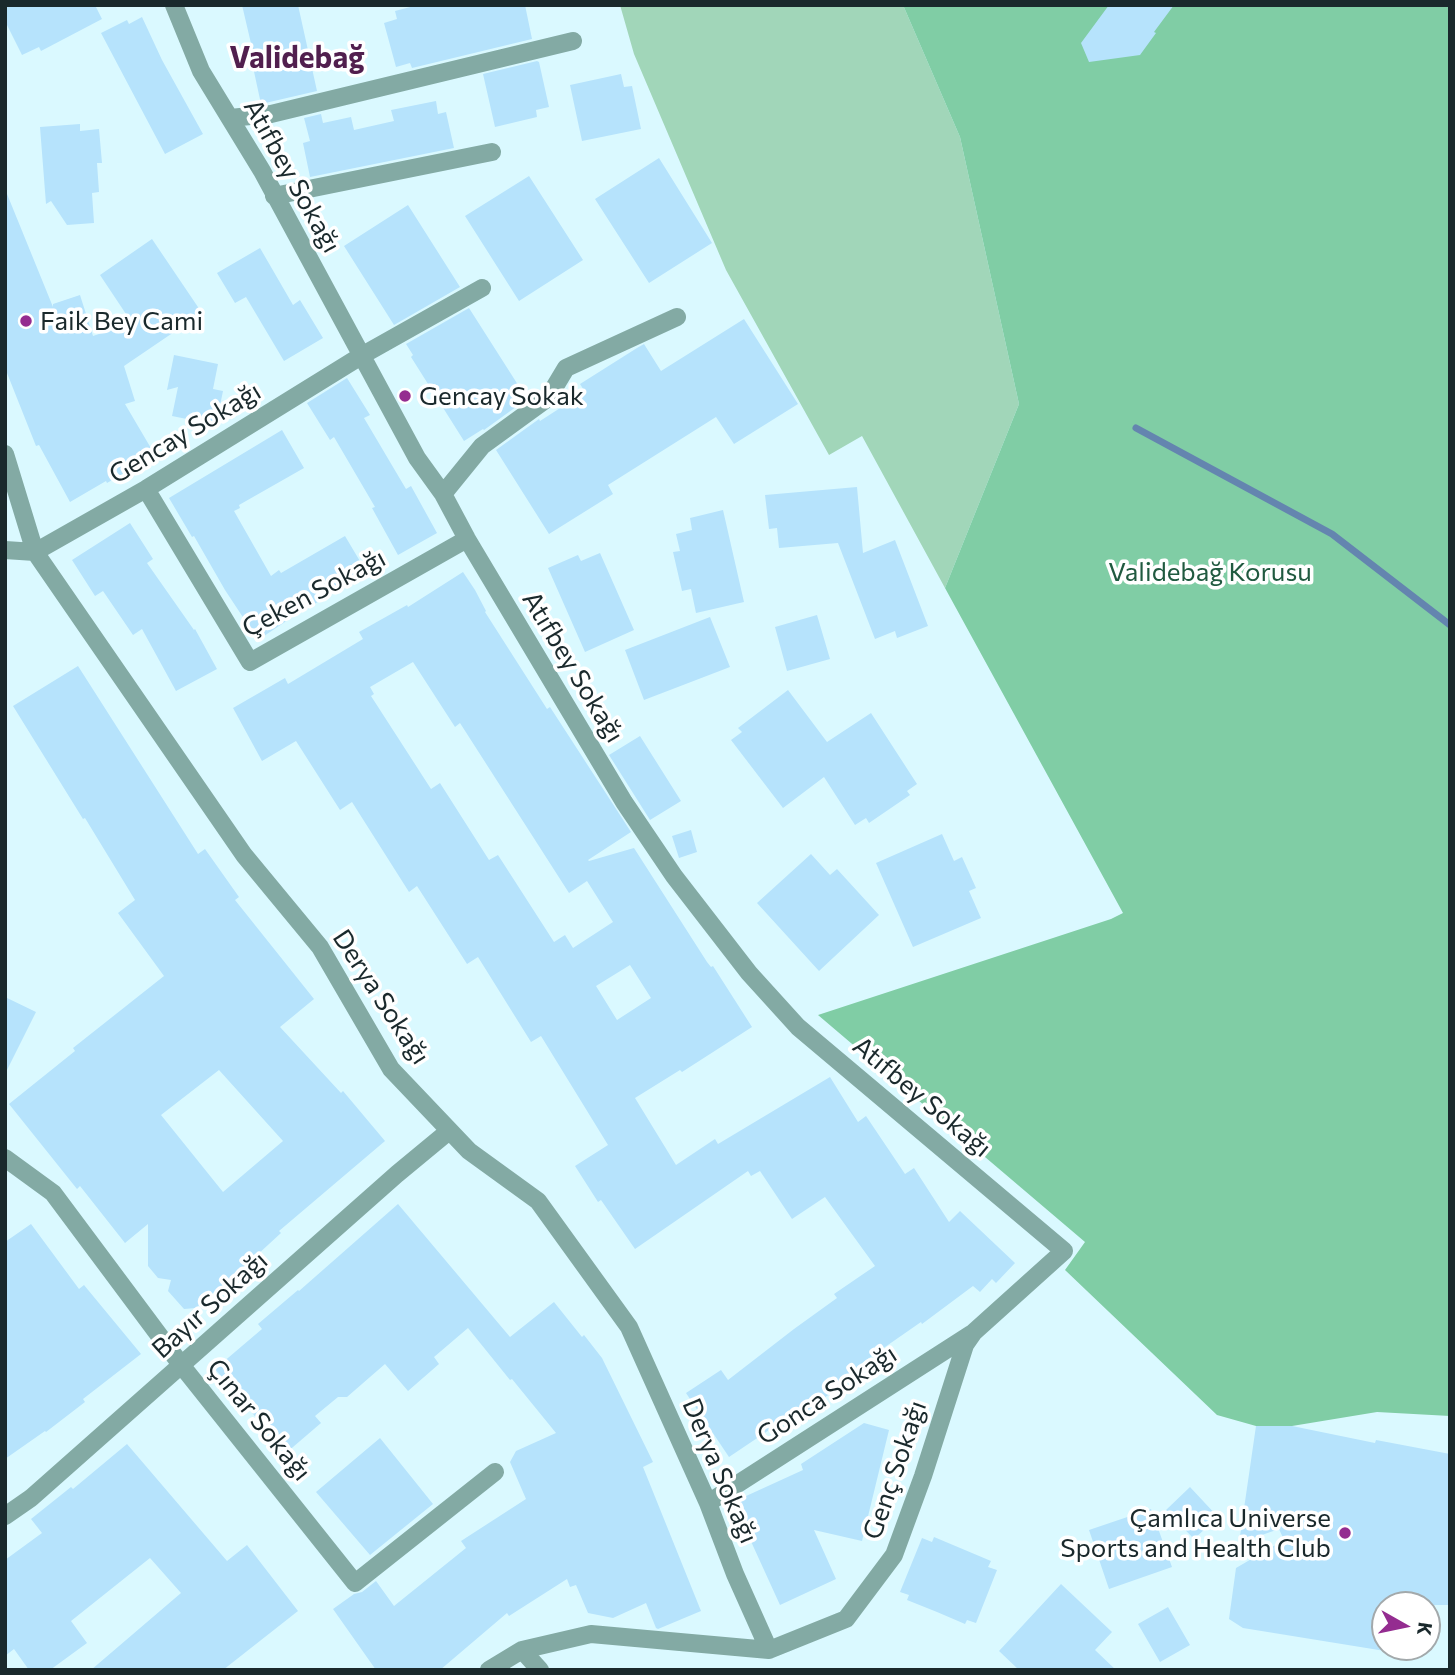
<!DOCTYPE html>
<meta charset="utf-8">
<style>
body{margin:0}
#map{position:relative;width:1455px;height:1675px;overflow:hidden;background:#daf9ff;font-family:Commissioner,sans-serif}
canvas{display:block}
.frame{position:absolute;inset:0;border:7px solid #1a292c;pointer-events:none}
.north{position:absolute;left:1371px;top:1591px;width:70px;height:70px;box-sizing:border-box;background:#fff;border:2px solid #a3a9ab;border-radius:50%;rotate:99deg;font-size:19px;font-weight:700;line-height:28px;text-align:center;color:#1a292c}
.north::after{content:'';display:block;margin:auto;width:24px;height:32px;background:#942c90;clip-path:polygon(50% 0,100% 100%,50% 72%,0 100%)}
</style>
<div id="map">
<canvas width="1455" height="1675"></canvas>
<div class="frame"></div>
<div class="north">K</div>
</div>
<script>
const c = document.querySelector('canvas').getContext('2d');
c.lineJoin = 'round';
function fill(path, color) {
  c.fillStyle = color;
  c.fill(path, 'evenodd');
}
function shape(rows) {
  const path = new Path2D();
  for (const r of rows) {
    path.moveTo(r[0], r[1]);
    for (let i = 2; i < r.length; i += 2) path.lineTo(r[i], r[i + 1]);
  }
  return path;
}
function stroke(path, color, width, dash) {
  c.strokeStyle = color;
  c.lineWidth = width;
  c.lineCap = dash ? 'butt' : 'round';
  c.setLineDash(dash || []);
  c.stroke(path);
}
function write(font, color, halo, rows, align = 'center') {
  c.font = font + ' Commissioner,sans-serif';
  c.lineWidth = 7;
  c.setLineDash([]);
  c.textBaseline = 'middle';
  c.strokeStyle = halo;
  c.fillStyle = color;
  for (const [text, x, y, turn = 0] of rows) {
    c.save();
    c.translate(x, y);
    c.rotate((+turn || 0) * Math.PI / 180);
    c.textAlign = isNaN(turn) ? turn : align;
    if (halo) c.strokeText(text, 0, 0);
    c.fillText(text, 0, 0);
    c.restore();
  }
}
fill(shape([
 [620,5,903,5,960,137,1019,404,945,588,862,436,829,455,726,270,634,54]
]), '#a1d6b9');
fill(shape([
 [903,5,1450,5,1450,1416,1377,1412,1292,1426,1256,1426,1217,1415,1065,1270,1085,1242,818,1015,1111,919,1123,913,945,588,1019,404,960,137]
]), '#80cda5');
stroke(shape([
 [1136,428,1332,534,1450,625]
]), '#6485af', 7);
fill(shape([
 [5,5,95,5,102,19,41,51,39,47,22,55,5,21],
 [242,5,298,5,317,91,261,104,250,53,253,52],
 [418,5,525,5,532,39,412,68,410,63,396,67,384,23,397,19,395,11],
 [1109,5,1174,5,1154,32,1156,33,1140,55,1089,62,1081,43],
 [142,17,162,60,203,134,165,154,101,33,127,20,129,24],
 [537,61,539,62,549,107,536,110,537,117,495,127,483,74],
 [621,74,624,87,632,86,641,129,582,141,570,85],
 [436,101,438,114,446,112,454,148,310,177,303,143,310,141,304,118,321,114,323,123,351,117,354,130,394,121,391,110],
 [80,124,80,131,99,129,102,163,97,163,99,192,92,193,94,223,67,225,51,201,46,204,40,127],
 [659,158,712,243,649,283,595,199],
 [529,176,583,260,519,301,465,216],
 [5,189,53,307,53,304,80,295,93,336,132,323,100,275,152,239,202,313,124,366,135,401,125,404,155,455,107,483,106,481,70,502,39,445,36,446,5,368],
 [408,205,460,287,394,325,344,246],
 [260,248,293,305,300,300,323,338,284,361,246,297,235,303,217,273],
 [469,308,527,399,484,430,483,429,464,441,411,357,413,355,406,344],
 [744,319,798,404,734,444,716,417,608,485,613,494,549,534,496,450,539,419,540,421,585,392,580,384,637,348,644,344,661,371],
 [174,355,218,364,213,389,223,391,216,425,172,416,178,387,167,390],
 [347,378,370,415,364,418,406,489,411,486,437,533,398,555,372,508,375,507,334,437,330,440,307,403],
 [282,430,304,468,239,505,240,508,234,511,271,576,279,570,281,573,345,536,367,573,294,616,258,640,225,590,194,536,192,537,169,498],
 [857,487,863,553,895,540,928,626,897,638,895,631,875,639,838,543,779,548,777,528,769,529,765,495],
 [723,510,744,602,696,613,691,589,682,591,673,552,680,551,676,534,692,530,690,518],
 [130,523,153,559,147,563,194,630,195,629,217,669,176,691,142,629,133,635,103,591,95,596,72,560],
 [600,553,634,630,585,652,548,568,578,555,581,561],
 [463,572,475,590,486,611,485,612,547,709,550,707,631,832,588,860,589,861,634,848,707,962,711,967,713,966,752,1027,682,1072,680,1070,635,1098,676,1165,715,1139,718,1144,830,1077,858,1122,866,1116,905,1174,914,1168,949,1222,960,1211,1015,1263,996,1283,992,1279,980,1292,973,1286,922,1324,921,1322,862,1363,865,1368,790,1423,787,1418,729,1457,686,1393,721,1370,728,1380,794,1329,837,1298,834,1294,875,1266,825,1197,792,1219,760,1171,751,1176,748,1171,635,1249,601,1200,598,1202,575,1166,608,1145,541,1036,531,1042,478,957,467,964,417,886,409,892,352,802,340,810,296,741,262,761,233,708,285,678,288,684,363,639,359,632,407,605,408,607],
 [413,662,455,727,460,723,569,893,587,881,613,922,573,948,565,935,554,942,498,855,489,860,440,783,431,789,371,696,374,694,370,687],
 [630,965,651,998,617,1020,596,986],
 [817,615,830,659,787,671,775,627],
 [710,617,730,667,644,700,625,650],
 [78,666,198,854,205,849,239,897,235,900,314,999,280,1027,341,1093,343,1091,385,1141,279,1231,281,1233,244,1267,196,1308,184,1309,168,1291,171,1280,158,1278,148,1266,148,1224,125,1243,80,1186,77,1189,9,1104,75,1051,73,1048,164,976,118,913,135,900,85,818,83,819,13,706],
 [219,1070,283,1141,223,1192,161,1115],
 [788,690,827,742,871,713,917,784,907,791,910,795,869,823,866,818,855,825,824,777,783,808,731,740,742,732,738,728],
 [640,736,681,801,650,820,609,755],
 [691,830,697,852,679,858,672,836],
 [942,834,954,861,962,857,976,888,969,891,981,918,913,947,876,863],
 [811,854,830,875,837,869,879,915,819,971,757,903],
 [5,997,36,1012,5,1074],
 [398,1204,510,1337,554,1302,582,1337,584,1335,602,1358,653,1462,643,1467,701,1611,658,1629,656,1628,646,1603,613,1618,588,1613,576,1585,570,1587,567,1579,509,1616,507,1613,440,1670,376,1670,333,1609,354,1594,362,1592,376,1581,394,1606,466,1548,461,1541,526,1499,510,1462,516,1451,556,1433,512,1379,510,1380,468,1328,434,1357,439,1364,408,1391,385,1364,347,1397,338,1397,315,1416,321,1423,286,1453,215,1369,262,1329,258,1324,298,1290,299,1291],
 [31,1224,79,1289,84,1285,141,1354,83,1399,85,1402,46,1432,45,1431,5,1459,5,1242],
 [864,1423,889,1430,862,1541,814,1530,836,1579,780,1605,733,1502,803,1470,801,1464],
 [1256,1426,1292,1426,1375,1443,1376,1440,1450,1454,1450,1605,1385,1605,1385,1651,1243,1628,1229,1619,1236,1568,1284,1540,1279,1529,1239,1543],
 [380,1438,433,1504,370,1555,316,1492],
 [127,1444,227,1561,247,1545,298,1611,223,1670,91,1670,181,1593,150,1558,71,1621,87,1643,50,1670,29,1670,14,1649,5,1656,5,1560,42,1533,31,1519,71,1487,73,1489],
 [1190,1487,1218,1517,1194,1539,1166,1510],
 [1151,1509,1172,1567,1109,1589,1089,1530],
 [934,1537,991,1561,988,1567,997,1570,976,1623,967,1620,965,1624,937,1612,907,1600,909,1595,900,1592,922,1538,932,1542],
 [1061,1584,1112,1632,1095,1650,1116,1670,1019,1670,999,1651],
 [1168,1607,1190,1645,1160,1662,1138,1624]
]), '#b6e3fc');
stroke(shape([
 [174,5,201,71,262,171,417,458,443,494,467,539,624,802,674,876,749,973,798,1027,1064,1251,974,1332,965,1345,923,1476,894,1555,846,1619,769,1650,591,1634,522,1650,489,1670],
 [230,118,271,114,573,41],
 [274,196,492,152],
 [5,454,35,552,244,855,320,947,391,1069,469,1151,538,1201,629,1327,708,1503,735,1574,769,1650],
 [146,489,250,662,467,539],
 [443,494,482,446,548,398,566,368,677,317],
 [5,550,35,552],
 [35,552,146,489,361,356,482,288],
 [5,1158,53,1193,182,1366,355,1583,495,1472],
 [708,1503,971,1334],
 [5,1516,31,1498,397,1174,449,1131],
 [522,1650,540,1670]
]), '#83aaa4', 18);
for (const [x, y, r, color] of [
 [26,321,7,"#942c90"],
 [405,396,7,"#942c90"],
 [1345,1533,7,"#942c90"]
]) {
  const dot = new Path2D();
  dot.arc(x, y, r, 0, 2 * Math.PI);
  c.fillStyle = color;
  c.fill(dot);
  stroke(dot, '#fff', 2.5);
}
write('26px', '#1a292c', '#fff', [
 ["Atıfbey Sokağı",292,176,61],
 ["Gencay Sokağı",185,433,-31],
 ["Çeken Sokağı",314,593,-28],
 ["Atıfbey Sokağı",573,667,59],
 ["Derya Sokağı",381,997,57],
 ["Atıfbey Sokağı",922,1097,40],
 ["Bayır Sokağı",210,1305,-42],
 ["Gonca Sokağı",827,1395,-33],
 ["Çınar Sokağı",259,1420,51],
 ["Genç Sokağı",895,1470,-71],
 ["Derya Sokağı",720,1471,67]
]);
write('26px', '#1a292c', '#fff', [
 ["Faik Bey Cami",40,321],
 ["Gencay Sokak",419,396],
 ["Çamlıca Universe",1331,1518,"right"],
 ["Sports and Health Club",1331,1548,"right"]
], 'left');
write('26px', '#205a40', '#fff', [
 ["Validebağ Korusu",1210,572]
]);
write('bold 30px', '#511f4e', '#fff', [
 ["Validebağ",297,58]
]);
</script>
